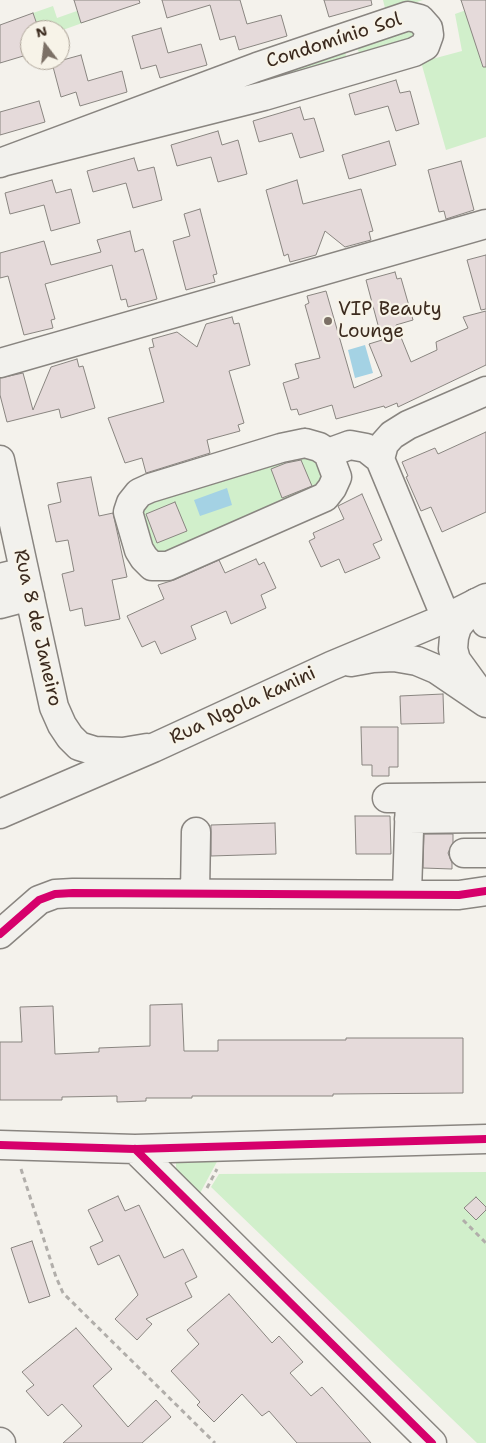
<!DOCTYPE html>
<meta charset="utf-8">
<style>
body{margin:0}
#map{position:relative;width:486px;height:1443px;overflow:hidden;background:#f4f2ec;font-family:"Shantell Sans",sans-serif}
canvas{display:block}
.north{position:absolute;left:20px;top:20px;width:50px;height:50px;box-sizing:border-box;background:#f7f3e8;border:1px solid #aca397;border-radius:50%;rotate:345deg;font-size:14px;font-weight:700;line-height:20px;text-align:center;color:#3b2a1e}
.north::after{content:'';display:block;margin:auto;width:18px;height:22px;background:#7c7066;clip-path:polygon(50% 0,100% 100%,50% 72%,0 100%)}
</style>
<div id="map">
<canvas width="486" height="1443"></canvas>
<div class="north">N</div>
</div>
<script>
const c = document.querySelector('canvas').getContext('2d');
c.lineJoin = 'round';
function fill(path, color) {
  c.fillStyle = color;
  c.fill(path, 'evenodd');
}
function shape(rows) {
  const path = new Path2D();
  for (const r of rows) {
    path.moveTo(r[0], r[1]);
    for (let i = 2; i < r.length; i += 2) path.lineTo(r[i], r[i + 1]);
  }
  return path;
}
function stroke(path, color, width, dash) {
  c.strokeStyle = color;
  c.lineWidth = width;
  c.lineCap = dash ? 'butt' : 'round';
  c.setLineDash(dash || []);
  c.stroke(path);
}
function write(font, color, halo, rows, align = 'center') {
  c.font = font + ' "Shantell Sans",sans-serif';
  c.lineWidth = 4.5;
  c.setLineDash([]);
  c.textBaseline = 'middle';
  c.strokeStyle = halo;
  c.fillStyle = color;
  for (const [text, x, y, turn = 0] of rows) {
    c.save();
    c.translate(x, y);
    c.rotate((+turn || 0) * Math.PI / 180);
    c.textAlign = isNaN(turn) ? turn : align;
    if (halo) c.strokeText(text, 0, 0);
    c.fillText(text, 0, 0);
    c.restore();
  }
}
fill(shape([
 [108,0,138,3,60,31,39,30,33,13,53,6,57,18],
 [383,0,423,0,386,12],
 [486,3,486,137,446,150,421,62,462,51,455,14],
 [410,25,417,37,361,59,355,41],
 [343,46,348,62,282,81,278,68],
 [313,453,324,470,319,488,174,554,155,555,137,520,143,502],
 [220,1156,198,1197,176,1174,176,1163,181,1158],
 [486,1172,486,1443,477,1443,211,1187,219,1174]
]), '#d1efcb');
fill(shape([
 [365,345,373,373,355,378,348,350],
 [227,488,232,505,200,516,194,500]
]), '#a4d2e4');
const building = shape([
 [74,0,139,0,140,3,81,23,74,0],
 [162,0,240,0,247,24,281,15,287,36,239,50,235,36,220,40,210,5,167,18,162,0],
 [324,0,371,0,372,5,329,17,324,0],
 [461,0,486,0,486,67,483,67,461,0],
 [33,13,39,30,30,30,30,54,0,63,0,25,33,13],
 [161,28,168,53,201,44,207,65,160,78,156,65,141,69,132,36,161,28],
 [81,55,88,81,122,71,127,92,80,106,76,92,61,97,52,63,81,55],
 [396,80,400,93,410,91,419,124,396,131,388,106,355,115,349,94,396,80],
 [39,101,45,122,0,135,0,112,39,101],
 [300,107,304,120,314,118,324,151,300,158,292,133,259,142,253,121,300,107],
 [218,131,222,145,238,140,247,174,218,182,211,157,177,166,171,145,218,131],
 [389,141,396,165,349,179,342,155,389,141],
 [134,158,138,171,154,167,162,200,133,208,126,183,93,192,87,171,134,158],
 [461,161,474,210,446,219,444,211,439,212,428,170,461,161],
 [52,180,56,193,71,189,80,223,51,231,44,205,10,214,5,193,52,180],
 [297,180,303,204,361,189,373,231,369,232,371,240,345,247,325,231,316,255,290,262,288,254,284,256,266,190,297,180],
 [200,209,217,274,213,275,215,282,186,290,173,241,190,236,184,214,200,209],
 [130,231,135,252,143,249,157,299,128,307,126,299,121,300,112,265,45,284,55,319,51,320,53,328,24,335,8,276,0,278,0,253,44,241,51,265,101,252,97,240,130,231],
 [486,255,486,309,481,310,467,260,486,255],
 [395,272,397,279,401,278,413,320,396,325,411,362,437,350,436,342,468,328,463,317,486,311,486,365,398,407,397,403,385,408,384,406,336,419,332,405,299,415,297,409,291,410,283,383,299,378,295,364,320,358,305,305,309,303,307,296,326,291,354,388,382,376,369,344,382,340,366,280,395,272],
 [232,317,234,324,239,323,250,365,229,371,244,423,238,425,240,431,207,440,210,453,146,473,142,458,125,463,108,418,164,402,149,348,154,347,152,339,177,332,197,347,206,324,232,317],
 [77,359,79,367,83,366,95,408,61,418,59,409,7,422,0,395,0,378,23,373,33,410,51,367,77,359],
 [486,432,486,512,442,532,431,507,421,511,406,477,408,476,402,462,435,448,438,454,486,432],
 [301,460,312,486,282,498,271,469,286,463,301,460],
 [91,477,99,516,113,513,127,577,112,580,120,619,85,626,82,608,70,611,62,574,74,571,68,540,56,542,48,505,61,502,57,483,91,477],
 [362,494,382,540,373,544,380,558,345,573,339,559,321,567,309,541,315,538,313,533,344,519,338,506,362,494],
 [175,502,187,531,157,543,146,514,175,502],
 [256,559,259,565,264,562,276,588,261,595,266,608,231,624,226,611,191,626,196,639,161,654,155,641,142,647,127,616,164,599,158,585,174,580,219,560,225,573,256,559],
 [443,694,444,723,401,724,400,696,443,694],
 [361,727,398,727,398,767,389,767,389,776,372,776,372,765,362,765,361,727],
 [355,816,390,816,391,854,356,854,355,816],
 [275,823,276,854,211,856,211,825,275,823],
 [424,834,453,834,453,843,448,853,452,863,452,869,423,868,424,834],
 [182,1004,184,1051,218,1051,218,1040,346,1040,346,1038,463,1038,463,1093,333,1094,333,1096,192,1096,192,1098,146,1098,146,1101,117,1102,117,1096,62,1097,62,1100,0,1100,0,1042,22,1042,20,1007,53,1006,55,1054,99,1052,99,1048,150,1046,150,1005,182,1004],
 [118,1196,125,1211,139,1205,164,1258,183,1249,197,1277,185,1283,192,1297,146,1319,152,1324,137,1340,115,1319,138,1295,119,1255,98,1265,90,1247,103,1241,88,1210,118,1196],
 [476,1197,486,1207,486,1210,476,1220,464,1208,476,1197],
 [32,1241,50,1296,29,1303,11,1248,32,1241],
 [229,1294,272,1343,279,1336,303,1362,290,1373,311,1396,322,1387,371,1443,297,1443,269,1411,262,1416,242,1394,214,1422,197,1405,200,1402,171,1371,199,1344,187,1330,229,1294],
 [76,1328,112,1369,93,1386,128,1427,156,1400,171,1417,142,1443,63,1443,82,1426,62,1404,48,1416,26,1391,34,1385,22,1372,76,1328]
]);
fill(building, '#e5dada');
stroke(building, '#898580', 1);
const minor = shape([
 [0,163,257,67,408,16,420,19,428,28,429,35,425,46,414,52,264,96,2,162],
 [0,363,486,224],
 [305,443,319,447,328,453,337,477,332,488,325,497,168,566,152,566,144,558,139,550,128,512,131,503,139,493,150,488,281,448,305,443],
 [328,453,350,445,366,448,380,459,384,444,392,435,408,425,486,391],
 [380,459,446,618],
 [0,460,54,707,62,725,70,737,79,746,95,751,123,752,147,748],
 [0,578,24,572],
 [0,604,30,596],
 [351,662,373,658,394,657,417,661,436,669,486,703],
 [477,689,456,660,453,649,454,637,457,627,476,603,486,623],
 [387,798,486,797],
 [409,819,486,818],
 [464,853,486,853],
 [195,893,196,832],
 [407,893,410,798],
 [0,934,39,900,55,894,73,893,459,895,486,891],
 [0,1145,135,1149,486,1139],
 [135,1149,432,1443],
 [0,1442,1,1443]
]);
const major = shape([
 [0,814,153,748,331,666,446,618,486,598]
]);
stroke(minor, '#898580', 31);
stroke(major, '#898580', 31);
stroke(shape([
 [21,1169,56,1277,63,1293,215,1443],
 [207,1188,217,1169],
 [463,1220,486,1243]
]), '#b1aeaa', 3, [5, 4]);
stroke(minor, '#f2f1ed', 28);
stroke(major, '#f2f1ed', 28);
stroke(shape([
 [0,934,39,900,55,894,73,893,459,895,486,891],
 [0,1145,135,1149,486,1139],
 [135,1149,432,1443]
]), '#d6006c', 8);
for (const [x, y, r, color] of [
 [328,321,5,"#7c7066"]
]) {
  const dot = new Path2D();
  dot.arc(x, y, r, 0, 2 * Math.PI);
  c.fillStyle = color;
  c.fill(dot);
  stroke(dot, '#f7f3e8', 2);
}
write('19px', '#3b2a1e', '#f7f3e8', [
 ["Condomínio Sol",334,41,-18],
 ["Rua 8 de Janeiro",37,628,77],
 ["Rua Ngola kanini",243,706,-25]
]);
write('19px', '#3b2a1e', '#f7f3e8', [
 ["VIP Beauty",338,310],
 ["Lounge",338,332]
], 'left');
</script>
